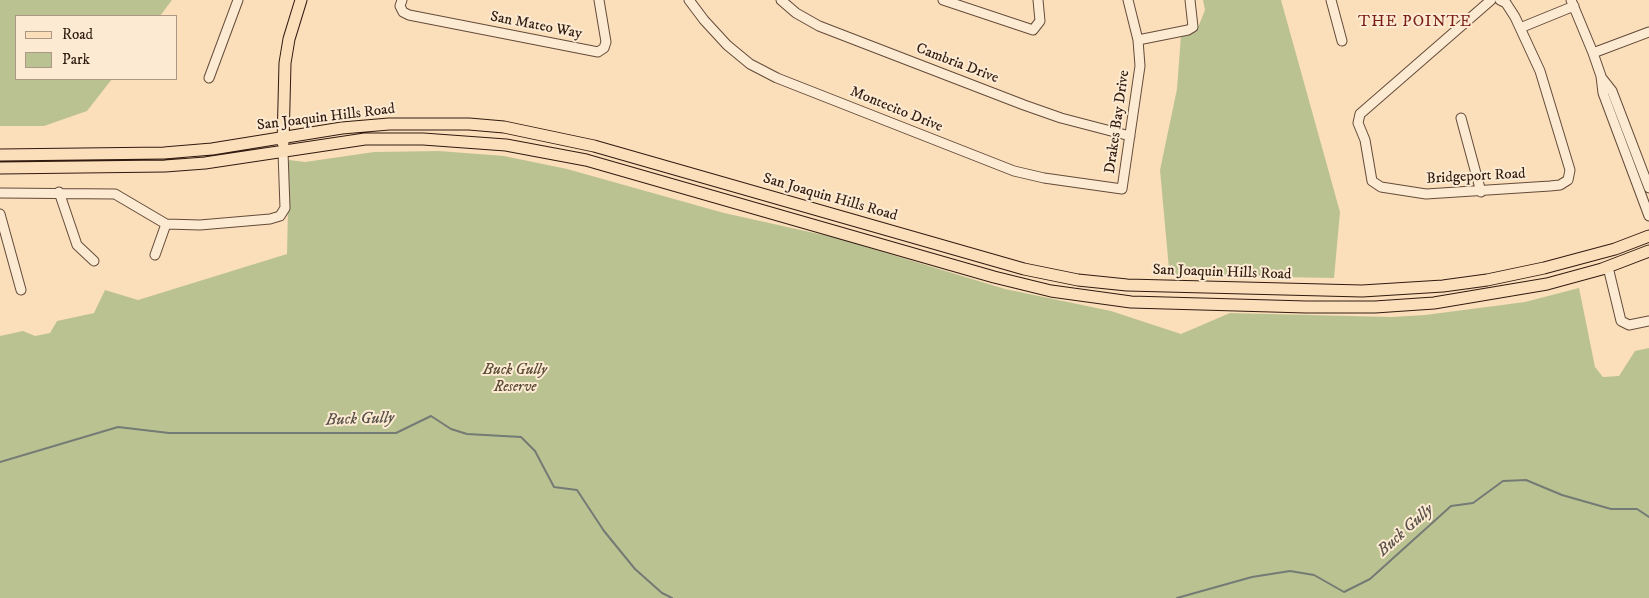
<!DOCTYPE html>
<style>
body{margin:0}
#map{position:relative;width:1649px;height:598px;overflow:hidden;background:#fbdfba;font-family:"IM FELL DW Pica",serif}
canvas{display:block}
.legend{position:absolute;left:15px;top:15px;width:162px;height:65px;box-sizing:border-box;background:#fcead2;border:1px solid #ab9784;margin:0;padding:6px 9px;list-style:none;font-size:15px;color:#311a10}
.legend li{display:flex;align-items:center;gap:10px;height:25px}
.legend b{width:25px;border:1px solid #ab9784}
</style>
<div id="map">
<canvas width="1649" height="598"></canvas>
<ul class="legend">
<li><b style="height:6px;background:#fbdfba"></b>Road</li>
<li><b style="height:14px;background:#bbc292"></b>Park</li>
</ul>
</div>
<script>
const c = document.querySelector('canvas').getContext('2d');
c.lineJoin = 'round';
function fill(path, color) {
  c.fillStyle = color;
  c.fill(path, 'evenodd');
}
function shape(rows) {
  const path = new Path2D();
  for (const r of rows) {
    path.moveTo(r[0], r[1]);
    for (let i = 2; i < r.length; i += 2) path.lineTo(r[i], r[i + 1]);
  }
  return path;
}
function stroke(path, color, width, dash) {
  c.strokeStyle = color;
  c.lineWidth = width;
  c.lineCap = dash ? 'butt' : 'round';
  c.setLineDash(dash || []);
  c.stroke(path);
}
function write(font, color, halo, rows, align = 'center') {
  c.font = font + ' "IM FELL DW Pica",serif';
  c.lineWidth = 4;
  c.setLineDash([]);
  c.textBaseline = 'middle';
  c.strokeStyle = halo;
  c.fillStyle = color;
  for (const [text, x, y, turn = 0] of rows) {
    c.save();
    c.translate(x, y);
    c.rotate((+turn || 0) * Math.PI / 180);
    c.textAlign = isNaN(turn) ? turn : align;
    if (halo) c.strokeText(text, 0, 0);
    c.fillText(text, 0, 0);
    c.restore();
  }
}
fill(shape([
 [0,0,172,0,160,16,16,16,16,79,112,79,87,111,44,126,0,126],
 [1203,0,1281,0,1340,212,1334,278,1165,275,1169,269,1160,170,1177,89,1181,35,1197,30,1205,10],
 [439,151,504,156,567,169,724,213,837,238,1005,289,1111,311,1181,334,1230,313,1392,317,1425,315,1525,302,1579,288,1595,367,1603,377,1619,376,1635,351,1649,348,1649,598,0,598,0,336,23,331,35,336,50,333,57,321,94,313,105,290,138,300,287,254,289,160,305,162,374,152]
]), '#bbc292');
stroke(shape([
 [0,462,118,427,169,433,396,433,431,416,451,429,467,434,521,437,535,451,554,487,577,490,604,531,635,569,662,593,672,598],
 [1177,598,1252,577,1290,571,1314,575,1344,592,1370,579,1451,506,1473,503,1503,481,1526,480,1562,495,1611,509,1637,509,1649,517]
]), '#747b74', 2);
const minor = shape([
 [402,0,400,6,403,12,409,15,598,52,604,48,606,42,599,0],
 [689,0,704,20,727,45,750,64,777,78,1014,171,1044,178,1122,189,1140,66,1138,40,1128,0],
 [781,0,796,13,819,26,1024,105,1061,118,1130,136],
 [943,0,1033,30,1040,21,1038,0],
 [1331,0,1342,41],
 [1491,0,1360,114,1358,123,1365,140,1372,181,1381,187,1426,194,1550,186,1560,185,1568,180,1570,170,1540,71,1515,17,1506,3,1500,0],
 [1571,0,1593,53,1601,76,1603,93,1649,216],
 [1520,28,1574,6],
 [1138,40,1188,30,1193,27,1190,0],
 [1593,53,1649,32],
 [1601,77,1612,91,1649,188],
 [209,78,238,0],
 [1461,118,1481,192],
 [59,192,77,245,94,261],
 [0,193,115,194,166,224,200,225,270,219,280,216,285,208,283,152],
 [0,214,21,290],
 [155,255,166,224],
 [1608,267,1621,321,1629,325,1649,321]
]);
const major = shape([
 [283,143,285,63,289,39,301,0],
 [0,155,164,153,212,149,342,128,389,124,469,124,504,127,594,146,1024,269,1078,280,1127,285,1362,291,1443,286,1487,280,1544,268,1615,249,1649,236],
 [0,168,165,166,205,163,365,139,423,139,506,145,586,160,994,277,1051,291,1131,302,1306,307,1375,307,1434,303,1547,284,1602,269,1649,251]
]);
stroke(minor, '#644b3a', 11);
stroke(major, '#311a10', 13);
stroke(minor, '#fcead2', 9);
stroke(major, '#fbdfba', 11);
write('15px', '#311a10', '#fcead2', [
 ["San Mateo Way",536,26,11],
 ["Cambria Drive",957,64,21],
 ["Montecito Drive",896,110,22],
 ["San Joaquin Hills Road",326,118,-7],
 ["Drakes Bay Drive",1118,122,-82],
 ["Bridgeport Road",1476,177,-3],
 ["San Joaquin Hills Road",830,198,16],
 ["San Joaquin Hills Road",1222,273,2]
]);
write('italic 15px', '#5a4c37', '#fcead2', [
 ["Buck Gully",515,371],
 ["Reserve",515,388]
]);
c.letterSpacing = '1px';
write('16px', '#7a1f14', '#fcead2', [
 ["THE POINTE",1415,23]
]);
c.letterSpacing = '0px';
write('italic 16px', '#58524a', '#fcead2', [
 ["Buck Gully",360,420,-2],
 ["Buck Gully",1406,531,-42]
]);
</script>
